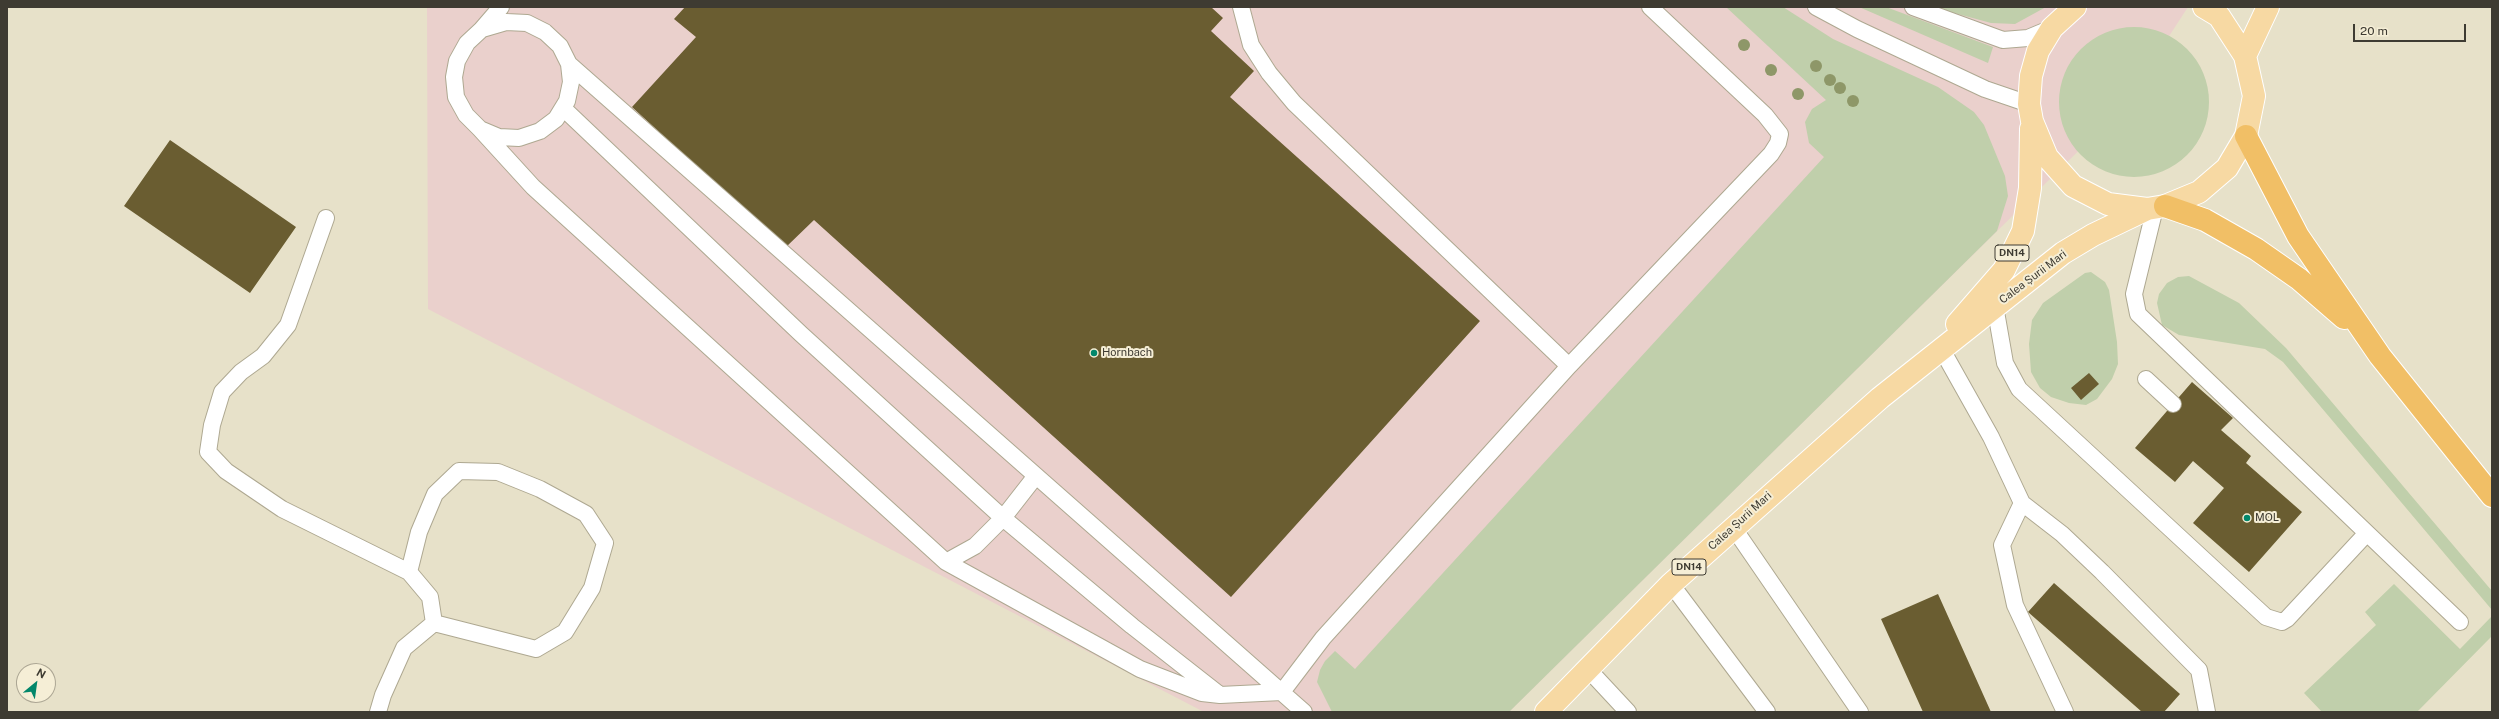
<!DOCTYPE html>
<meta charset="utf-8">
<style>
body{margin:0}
#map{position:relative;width:2499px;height:719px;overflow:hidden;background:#e7e1c9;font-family:"Public Sans",sans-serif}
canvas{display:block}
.frame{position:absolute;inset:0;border:8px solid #3e3b32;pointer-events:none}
.north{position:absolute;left:16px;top:663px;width:40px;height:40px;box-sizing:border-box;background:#f5eed6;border:1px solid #aca694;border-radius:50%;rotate:29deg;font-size:11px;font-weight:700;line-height:16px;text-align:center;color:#3e3b32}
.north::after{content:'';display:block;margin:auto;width:14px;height:18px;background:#02876b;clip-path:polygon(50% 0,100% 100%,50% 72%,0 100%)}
.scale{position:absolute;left:2353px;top:24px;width:113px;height:18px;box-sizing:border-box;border:2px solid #3e3b32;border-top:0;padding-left:5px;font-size:12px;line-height:14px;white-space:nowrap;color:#3e3b32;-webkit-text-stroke:3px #f5eed6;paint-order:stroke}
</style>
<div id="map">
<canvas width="2499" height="719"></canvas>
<div class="frame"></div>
<div class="north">N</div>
<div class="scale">20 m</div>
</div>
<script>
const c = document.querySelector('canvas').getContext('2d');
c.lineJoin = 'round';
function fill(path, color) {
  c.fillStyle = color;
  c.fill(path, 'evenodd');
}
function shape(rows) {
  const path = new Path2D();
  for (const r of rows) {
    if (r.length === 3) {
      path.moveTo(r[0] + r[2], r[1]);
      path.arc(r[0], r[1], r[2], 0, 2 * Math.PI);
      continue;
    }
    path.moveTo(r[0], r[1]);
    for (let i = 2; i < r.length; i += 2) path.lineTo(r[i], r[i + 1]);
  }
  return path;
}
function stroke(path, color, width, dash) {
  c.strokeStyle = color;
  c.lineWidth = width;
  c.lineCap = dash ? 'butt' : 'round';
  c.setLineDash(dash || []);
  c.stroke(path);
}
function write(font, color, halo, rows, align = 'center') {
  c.font = font + ' "Public Sans",sans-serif';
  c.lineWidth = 4;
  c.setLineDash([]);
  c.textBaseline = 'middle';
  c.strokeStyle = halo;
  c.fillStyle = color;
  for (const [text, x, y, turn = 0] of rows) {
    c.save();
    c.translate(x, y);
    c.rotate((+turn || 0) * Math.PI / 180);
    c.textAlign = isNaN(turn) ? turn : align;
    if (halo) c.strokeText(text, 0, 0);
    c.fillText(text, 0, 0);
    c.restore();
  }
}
fill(shape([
 [427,7,2188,7,2123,107,1509,712,1204,712,428,309]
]), '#ead0cc');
fill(shape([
 [1726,7,1783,7,1833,39,1938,87,1974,112,1984,125,2005,176,2008,196,1997,231,1509,712,1332,712,1317,682,1320,670,1325,661,1335,651,1355,669,1824,157,1809,143,1805,122,1812,109,1826,100],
 [1859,7,1886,7,1993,47,1988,63],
 [1932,7,2046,7,2015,24,1991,23],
 [2134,102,75],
 [2091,272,2105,282,2109,290,2117,342,2118,364,2112,379,2097,399,2086,405,2069,403,2051,397,2040,388,2031,372,2029,344,2032,320,2043,303,2085,273],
 [2189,276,2239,303,2286,348,2492,591,2492,610,2283,362,2265,349,2179,335,2162,325,2157,303,2159,294,2167,283,2178,277],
 [2394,584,2460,649,2492,616,2492,636,2417,712,2322,712,2304,693,2376,625,2365,612]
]), '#c0cfab');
fill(shape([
 [685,7,1211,7,1223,18,1211,31,1254,71,1230,97,1480,321,1231,597,814,220,785,248,632,107,696,37,674,19],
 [170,140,296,227,250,293,124,206],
 [2089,373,2099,384,2081,400,2071,388],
 [2192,382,2233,418,2221,430,2251,456,2246,463,2302,512,2249,572,2193,523,2224,488,2193,461,2175,482,2135,448],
 [2054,583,2180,694,2164,712,2142,712,2028,612],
 [1938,594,1991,712,1923,712,1881,619]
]), '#6a5d31');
const service = shape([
 [1241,7,1251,45,1269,73,1294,103,1569,366],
 [1816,7,1857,29,1985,89,2029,104],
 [1913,7,2003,40,2028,38,2052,28],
 [482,29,501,7],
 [569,64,571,82,567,101,556,119,540,131,519,138,499,137,480,129,466,115,456,97,454,77,457,61,467,43,482,29,506,22,527,23,545,32,560,46,569,64,1304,712],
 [563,108,801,334,1003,518,1132,626,1220,695],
 [480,129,533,187,946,562,1140,669,1202,693,1220,695,1282,692,1323,638,1569,366,1771,154,1778,143,1780,134,1765,115,1650,7],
 [2155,208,2134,294,2138,314,2460,622],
 [326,218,288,325,263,356,241,372,222,392,212,425,208,452,226,471,282,509,409,572,430,597,434,623,404,648,383,695,378,712],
 [1995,306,2005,363,2019,389,2266,617,2282,622,2287,619,2367,533],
 [1941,348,1991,437,2022,503,2062,534,2102,572,2199,670,2207,712],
 [2146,379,2173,404],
 [2022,503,2002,545,2015,605,2065,712],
 [1733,527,1860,712],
 [946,562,975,546,1003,518,1035,477],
 [409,572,419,532,435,494,459,471,498,472,540,489,586,514,605,543,592,588,565,632,536,649,434,623],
 [1671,584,1767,712],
 [1587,668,1628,712]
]);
const primary = shape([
 [2075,7,2052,28,2038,51,2031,76,2029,104,2032,121,2047,157,2073,186,2108,204,2147,209,2165,206,2199,192,2227,168,2246,136,2254,96,2245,56,2219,16,2204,7],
 [2245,56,2268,7],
 [1957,324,2004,270,2023,231,2030,188,2031,129],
 [1546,712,1671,584,1880,398,2063,253,2093,235,2147,209]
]);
const motorway = shape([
 [2246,136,2298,236,2380,356,2492,496],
 [2165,206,2205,220,2256,249,2299,279,2344,318]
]);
stroke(service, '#aea891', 18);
stroke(primary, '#fff', 24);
stroke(motorway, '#fff', 24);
stroke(service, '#fff', 16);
stroke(primary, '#f7d9a3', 22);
stroke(motorway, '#f1bf66', 22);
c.fillStyle = '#8e9768';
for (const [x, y] of [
 [1744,45],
 [1816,66],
 [1771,70],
 [1830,80],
 [1840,88],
 [1798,94],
 [1853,101]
]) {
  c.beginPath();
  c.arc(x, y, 6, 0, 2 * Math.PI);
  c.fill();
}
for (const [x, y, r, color] of [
 [1094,353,4,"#02876b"],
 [2247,518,4,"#02876b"]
]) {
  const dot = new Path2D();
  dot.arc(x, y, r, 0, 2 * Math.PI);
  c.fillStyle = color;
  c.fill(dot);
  stroke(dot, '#f5eed6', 1.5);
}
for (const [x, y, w] of [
 [2012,253,34],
 [1689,567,34]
]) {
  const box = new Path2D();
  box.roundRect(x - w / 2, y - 8, w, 16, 3);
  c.fillStyle = '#f5eed6';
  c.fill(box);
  stroke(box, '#3e3b32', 1);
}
write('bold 10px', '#3e3b32', null, [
 ["DN14",2012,253],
 ["DN14",1689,567]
]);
write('11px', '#3e3b32', '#f5eed6', [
 ["Calea Șurii Mari",2033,277,-37],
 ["Calea Șurii Mari",1740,521,-42]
]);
write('11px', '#3e3b32', '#f5eed6', [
 ["Hornbach",1102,353],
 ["MOL",2255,518]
], 'left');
</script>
